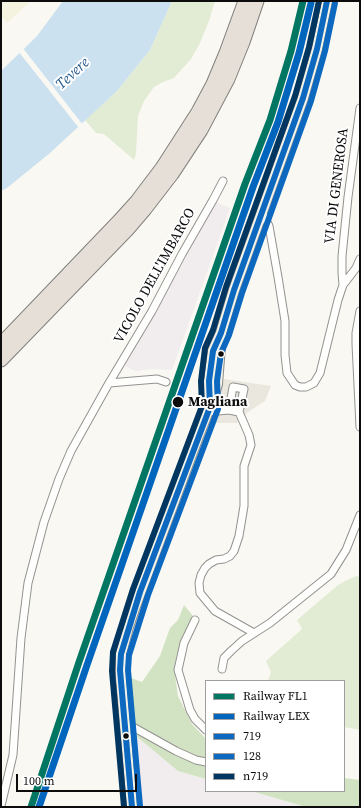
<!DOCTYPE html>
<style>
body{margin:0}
#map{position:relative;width:361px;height:808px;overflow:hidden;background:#faf8f2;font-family:"Source Serif 4",serif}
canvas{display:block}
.frame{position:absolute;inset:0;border:2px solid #0c0c0c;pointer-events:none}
.legend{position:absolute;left:205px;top:680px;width:140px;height:112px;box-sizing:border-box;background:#fff;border:1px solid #9e9e9e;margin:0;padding:5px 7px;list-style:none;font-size:12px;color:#0c0c0c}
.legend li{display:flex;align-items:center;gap:8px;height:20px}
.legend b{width:20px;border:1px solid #9e9e9e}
.scale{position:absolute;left:16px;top:774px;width:121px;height:18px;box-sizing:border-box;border:2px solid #0c0c0c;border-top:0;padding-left:5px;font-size:12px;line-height:14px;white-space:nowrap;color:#0c0c0c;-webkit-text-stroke:3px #fff;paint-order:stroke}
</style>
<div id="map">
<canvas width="361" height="808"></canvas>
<div class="frame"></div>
<ul class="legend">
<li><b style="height:5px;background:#007663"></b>Railway FL1</li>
<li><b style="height:5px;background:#0065bd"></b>Railway LEX</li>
<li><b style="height:5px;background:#0c69bf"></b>719</li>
<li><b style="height:5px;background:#0c69bf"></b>128</li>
<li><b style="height:5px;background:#00365f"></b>n719</li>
</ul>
<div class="scale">100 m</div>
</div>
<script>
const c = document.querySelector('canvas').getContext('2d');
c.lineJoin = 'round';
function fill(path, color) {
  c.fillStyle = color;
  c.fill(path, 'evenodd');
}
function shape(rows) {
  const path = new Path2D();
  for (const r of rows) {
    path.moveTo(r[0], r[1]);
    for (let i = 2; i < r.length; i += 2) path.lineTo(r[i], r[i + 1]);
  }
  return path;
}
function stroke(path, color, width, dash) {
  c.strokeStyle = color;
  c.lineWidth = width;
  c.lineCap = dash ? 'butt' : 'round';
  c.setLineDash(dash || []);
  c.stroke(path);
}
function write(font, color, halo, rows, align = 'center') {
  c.font = font + ' "Source Serif 4",serif';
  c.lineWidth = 4;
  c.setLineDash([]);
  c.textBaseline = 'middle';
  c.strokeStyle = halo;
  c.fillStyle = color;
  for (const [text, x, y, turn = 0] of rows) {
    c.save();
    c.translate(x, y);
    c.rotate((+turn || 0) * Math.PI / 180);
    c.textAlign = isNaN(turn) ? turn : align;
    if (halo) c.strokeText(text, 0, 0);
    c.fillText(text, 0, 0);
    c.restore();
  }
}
fill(shape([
 [216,202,230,208,172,370,152,369,135,371,125,366],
 [130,731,178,771,206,779,206,791,251,791,306,807,142,807,136,802]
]), '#f1ecee');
fill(shape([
 [1,1,31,1,7,23,1,16]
]), '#f4f3e0');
fill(shape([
 [172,1,215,1,209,21,200,43,191,59,174,78,163,82,154,87,144,101,138,116,136,154,134,160,104,134,96,133,85,120,117,91,150,50],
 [356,576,360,577,360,730,344,727,344,681,268,681,271,672,266,661,302,629,297,620,338,585,347,580]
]), '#e2ecd4');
fill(shape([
 [184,605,193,616,178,650,174,669,178,696,192,724,206,739,206,779,178,771,130,731,123,675,142,682,160,656,170,628,178,620],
 [344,778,360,780,360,807,306,807,251,791,344,791]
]), '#d2e3c3');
fill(shape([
 [224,379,271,386,265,401,248,412,237,423,214,423,219,406,216,405]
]), '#e9e7de');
fill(shape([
 [63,1,172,1,150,50,117,91,50,153,7,188,1,191,1,71,37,36]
]), '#cce1ef');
fill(shape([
 [22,47,83,125,79,128,18,51]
]), '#faf8f2');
const street = shape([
 [262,213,269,226,278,277,285,321,285,355,287,373,295,385,300,387,306,387,314,383,320,373,338,300,343,285,342,273,342,256,348,197,360,108],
 [343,285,356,268,360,259],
 [360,311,356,333,356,344,360,427],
 [109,383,152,311,182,254,213,200,223,181],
 [207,412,229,410,239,412,244,389,233,387,229,410],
 [239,412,249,435,251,445,244,466,244,506,239,536,234,551,230,556,224,559,216,560,209,564,205,568,201,575,199,583,200,593,215,611,254,633],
 [195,620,184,643,178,670,190,710,195,719,206,730],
 [222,669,224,658,231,651,242,641,270,623,331,574,346,550,360,515],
 [124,722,176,751,196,760,206,762],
 [1,806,13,755,21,638,28,583,44,522,59,479,71,451,109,383,157,379,166,382]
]);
const secondary = shape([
 [209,403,209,381,213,351,221,333,234,290,303,98,317,49,327,1],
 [132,807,121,677,121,654,128,627,134,609,197,439,213,398,217,384,221,333]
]);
const highway = shape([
 [1,344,118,222,137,201,162,168,198,112,213,84,226,53,245,1],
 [1,360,127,230,145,209,172,174,201,130,228,79,243,42,257,1]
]);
stroke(street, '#939290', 9);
stroke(secondary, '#8a8986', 12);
stroke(highway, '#80807d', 15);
stroke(street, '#fefefd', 7);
stroke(secondary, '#f3f3ea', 10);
stroke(highway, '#e6dfd7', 13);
stroke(shape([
 [132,807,120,670,121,654,140,592,210,407,209,381,213,351,221,333,234,290,303,98,317,49,327,1]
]), '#0c69bf', 6);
stroke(shape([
 [140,806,128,670,129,655,148,595,218,409,217,381,221,353,229,335,242,293,311,101,325,51,335,3]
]), '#0c69bf', 6);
stroke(shape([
 [124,807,112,671,113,652,133,589,202,406,201,381,205,348,213,330,226,287,295,96,309,47,319,1]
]), '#00365f', 6);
stroke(shape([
 [31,807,79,662,245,184,270,120,291,51,303,1]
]), '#007663', 7);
stroke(shape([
 [39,807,87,665,253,187,278,122,299,53,311,3]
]), '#0065bd', 7);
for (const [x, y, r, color] of [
 [221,354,3.5,"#0c0c0c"],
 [178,402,6,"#0c0c0c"],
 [126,736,3.5,"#0c0c0c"]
]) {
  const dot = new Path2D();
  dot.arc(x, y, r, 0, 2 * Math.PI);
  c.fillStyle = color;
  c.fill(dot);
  stroke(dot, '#fff', 1.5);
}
write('14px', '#0c0c0c', '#fff', [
 ["VIA DI GENEROSA",337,186,-83],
 ["VICOLO DELL'IMBARCO",155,276,-61]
]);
write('bold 14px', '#0c0c0c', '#fff', [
 ["Magliana",188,402]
], 'left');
write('italic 15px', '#265a8e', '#fff', [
 ["Tevere",73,74,-43]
]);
</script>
